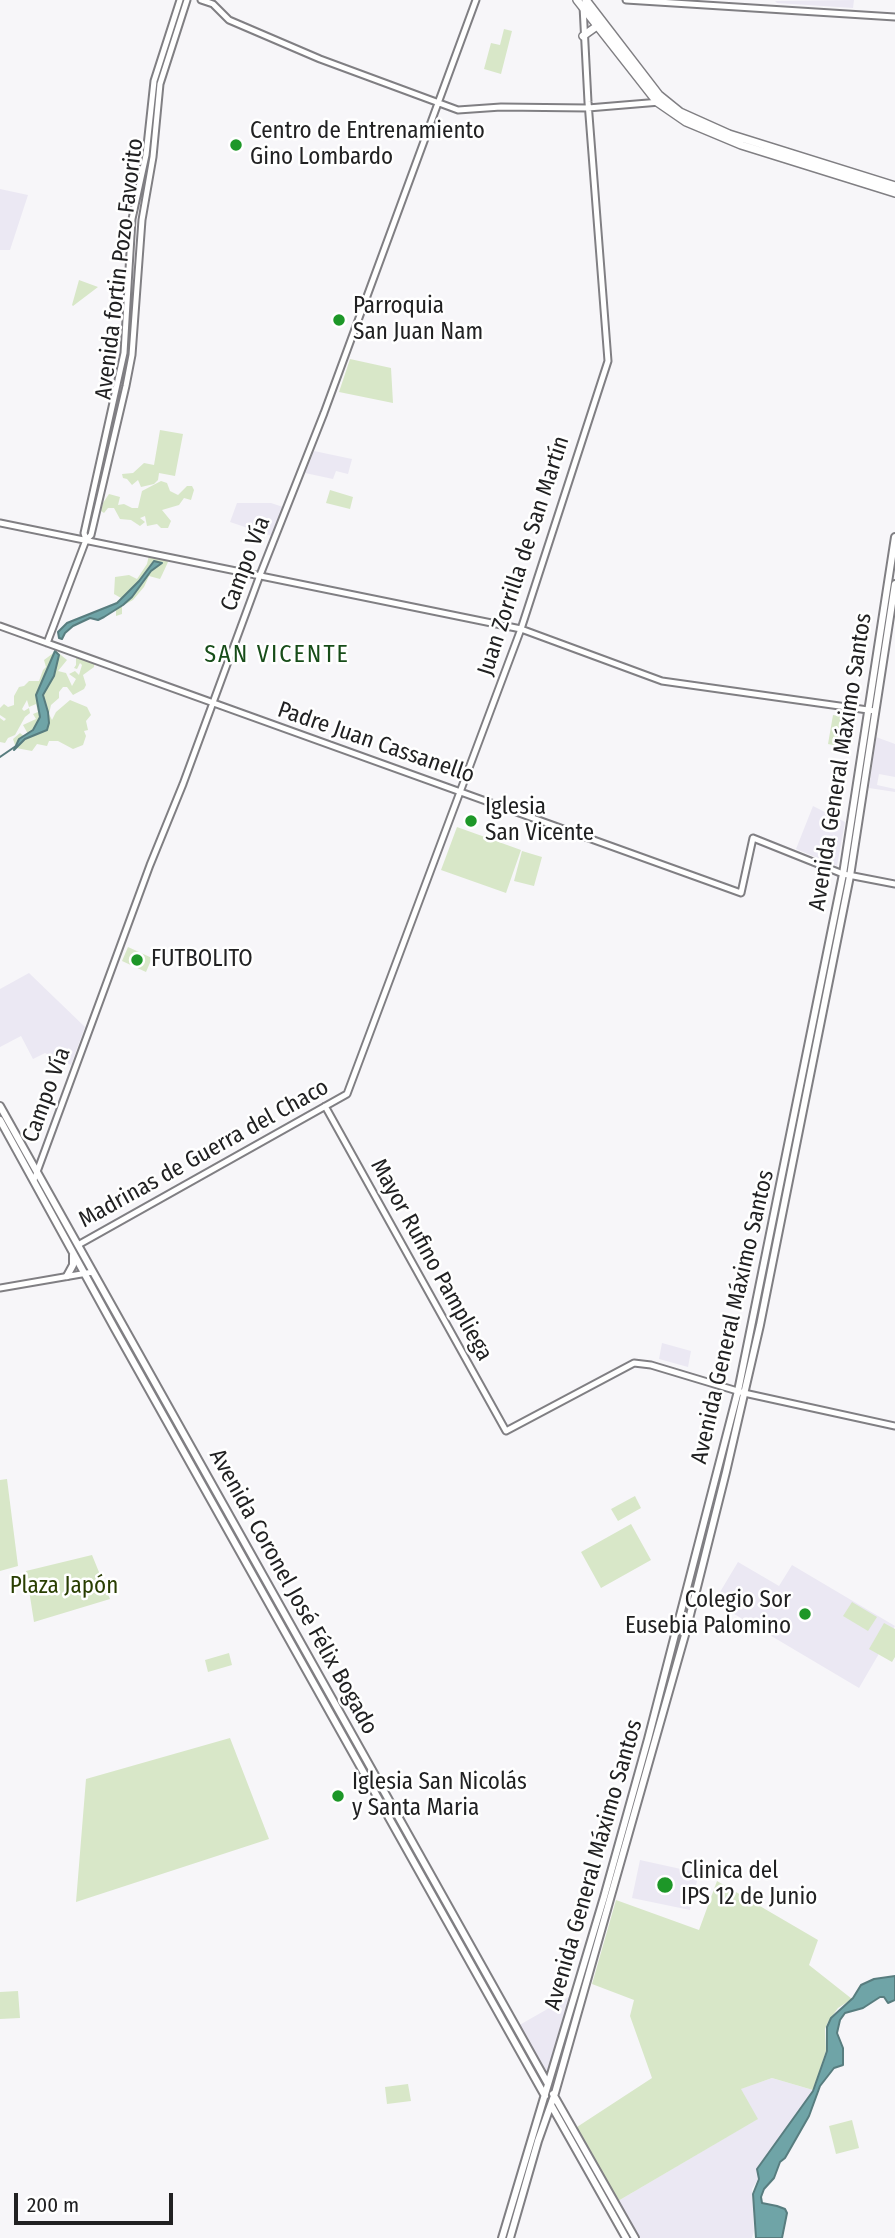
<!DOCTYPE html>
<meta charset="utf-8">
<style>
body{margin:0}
#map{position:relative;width:895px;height:2238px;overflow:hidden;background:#f7f6f9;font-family:"Fira Sans Condensed",sans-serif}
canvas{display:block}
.scale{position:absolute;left:14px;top:2193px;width:159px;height:32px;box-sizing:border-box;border:4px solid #212122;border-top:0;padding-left:9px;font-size:21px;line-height:24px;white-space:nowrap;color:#212122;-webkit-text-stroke:5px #fff;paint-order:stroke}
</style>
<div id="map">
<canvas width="895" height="2238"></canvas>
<div class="scale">200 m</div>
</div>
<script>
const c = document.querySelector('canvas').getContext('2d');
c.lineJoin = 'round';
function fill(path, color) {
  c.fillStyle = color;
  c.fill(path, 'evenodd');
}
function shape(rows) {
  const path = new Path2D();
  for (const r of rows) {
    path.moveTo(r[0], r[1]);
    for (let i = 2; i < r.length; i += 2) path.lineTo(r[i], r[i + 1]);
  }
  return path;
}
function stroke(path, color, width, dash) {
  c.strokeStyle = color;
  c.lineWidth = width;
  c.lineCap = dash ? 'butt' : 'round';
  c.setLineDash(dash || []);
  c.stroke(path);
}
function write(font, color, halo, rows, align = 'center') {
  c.font = font + ' "Fira Sans Condensed",sans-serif';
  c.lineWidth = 5;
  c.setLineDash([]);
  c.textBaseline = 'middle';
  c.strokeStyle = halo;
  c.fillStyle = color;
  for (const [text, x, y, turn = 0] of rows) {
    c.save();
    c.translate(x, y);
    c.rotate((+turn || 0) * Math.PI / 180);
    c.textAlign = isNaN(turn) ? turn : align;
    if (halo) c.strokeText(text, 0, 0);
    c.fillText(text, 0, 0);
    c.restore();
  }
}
fill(shape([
 [854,0,853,8,777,3,775,1],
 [0,189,28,195,10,250,0,250],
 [314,451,352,459,348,474,336,471,333,479,305,473],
 [237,503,271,503,283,507,272,536,230,522],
 [876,737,895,744,895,777,879,774,877,785,895,789,895,792,869,788],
 [813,806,845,822,837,866,796,849],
 [29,973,85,1027,71,1065,45,1053,33,1059,21,1036,0,1047,0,989],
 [662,1343,691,1351,688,1367,659,1359],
 [738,1562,779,1586,792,1565,895,1626,859,1688,714,1602],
 [640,1860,699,1873,690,1910,632,1898],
 [572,1995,549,2075,516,2027],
 [772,2078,813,2090,752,2189,754,2231,752,2238,640,2238,618,2201,757,2119,740,2089]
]), '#ebe8f3');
fill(shape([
 [504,29,512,31,501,74,484,69,491,43,500,45],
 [79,280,98,287,73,306,72,305],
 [350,359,391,368,393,403,339,392],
 [160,430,183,434,175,476,159,473,158,480,154,484,141,487,138,480,132,485,127,479,123,478,122,474,133,473,144,463,154,465],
 [161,481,167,483,170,491,178,495,187,486,192,486,194,490,191,500,184,498,179,505,162,510,171,521,168,528,161,528,157,524,147,526,145,516,140,518,145,522,140,526,131,520,120,519,114,508,108,508,104,513,101,511,103,503,109,494,120,497,118,505,124,504,132,508,138,508,142,491],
 [330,490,353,497,350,509,326,503],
 [149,555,165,558,168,562,162,575,160,579,149,576,144,587,133,600,122,606,122,614,116,616,116,610,113,605,121,598,114,594,115,577,129,575,137,579,147,564],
 [56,651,67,660,58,671,66,673,72,686,76,679,69,674,75,671,79,675,82,665,80,663,77,669,74,668,76,665,76,657,83,660,88,655,95,656,94,667,83,675,86,685,84,689,73,695,67,687,63,687,59,692,59,698,51,705,49,714,52,720,56,712,70,700,87,707,91,715,86,721,88,730,84,731,86,736,83,745,73,749,58,741,49,741,47,746,37,744,32,751,16,748,13,739,20,733,25,737,28,734,23,725,36,719,33,714,38,712,36,704,29,707,27,700,22,709,24,711,29,708,30,713,25,717,15,735,8,738,5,743,0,742,0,718,4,721,6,719,0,715,0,708,4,704,8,707,14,705,14,696,19,687,24,686,29,681,39,681,43,670,46,667,44,660],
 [833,715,850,718,844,747,828,744],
 [457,827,521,850,506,893,441,870],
 [522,851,542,857,534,886,514,881],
 [128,947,152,958,146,972,122,961],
 [7,1479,18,1566,0,1571,0,1480],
 [635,1496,641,1508,618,1521,611,1509],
 [631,1524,651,1560,601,1588,581,1552],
 [92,1555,110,1599,34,1622,26,1571],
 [852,1602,877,1617,868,1631,843,1616],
 [277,1606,382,1793,382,1794,275,1607],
 [884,1623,895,1629,895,1657,892,1662,869,1649],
 [229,1653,232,1665,208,1672,205,1660],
 [230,1738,269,1839,76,1902,86,1779],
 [717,1881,818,1940,809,1965,852,1999,838,2008,828,2022,825,2029,826,2051,813,2090,772,2078,741,2089,758,2119,618,2201,577,2127,652,2078,630,2016,634,2000,592,1984,616,1900,699,1930],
 [18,1991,20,2018,0,2019,0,1992],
 [408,2084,411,2101,387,2104,385,2087],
 [852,2120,859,2148,836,2154,829,2126]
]), '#d8e7c8');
const water = shape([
 [154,561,162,563,151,571,132,597,123,605,104,617,98,620,90,618,73,626,65,633,62,639,59,638,58,632,67,623,117,603,139,581,154,561],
 [55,651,59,655,54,676,43,695,48,712,49,723,47,730,25,739,14,750,19,739,33,730,40,717,36,695,55,651],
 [895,1976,895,2000,888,2003,884,1997,880,1997,863,2008,845,2013,840,2020,837,2033,843,2048,843,2065,834,2068,820,2086,809,2116,785,2158,780,2162,774,2178,764,2189,761,2197,762,2203,777,2206,785,2209,787,2213,782,2238,756,2238,753,2194,759,2179,757,2169,813,2091,827,2051,827,2027,831,2018,853,1998,861,1985,874,1979,895,1976]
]);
fill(water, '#6fa4a7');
stroke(water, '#587d7f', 2);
stroke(shape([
 [0,757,16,746]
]), '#587d7f', 2);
const tertiary = shape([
 [201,0,213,4,229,20,320,59,458,110,501,107,588,108,660,102],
 [626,0,895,17],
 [0,523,521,629,662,681,875,711],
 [86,540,84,533,124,353,132,219,146,155,154,81,180,0],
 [0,626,741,893,753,838,843,874,895,884],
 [47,643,86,540,91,535,126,386,132,355,142,220,153,157,160,84,187,0],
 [325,1106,506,1431,634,1363,651,1365,744,1393,895,1426],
 [34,1180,150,865,183,784,260,575,324,413,476,0],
 [78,1245,347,1094,521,629,608,361,588,102,583,6],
 [0,1288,93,1272]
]);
const primary = shape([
 [0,1106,548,2084],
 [0,1120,115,1329,545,2096],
 [67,1276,73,1265,73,1255],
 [553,2094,635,2238],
 [551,2105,626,2238],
 [502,2238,604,1897,648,1739,738,1391,843,874,895,537],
 [510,2238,538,2141,555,2093,685,1635,726,1472,760,1325,850,876,895,584]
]);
const trunk = shape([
 [577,0,657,102,686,122,741,145,895,193],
 [586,0,659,95,680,112,729,134,895,186],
 [583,36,597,26]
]);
stroke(tertiary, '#807f83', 9);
stroke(primary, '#807f83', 10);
stroke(trunk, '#807f83', 10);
stroke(tertiary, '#fff', 5);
stroke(primary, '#fff', 6);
stroke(trunk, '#fff', 7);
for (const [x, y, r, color] of [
 [236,145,7,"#1d9728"],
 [339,320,7,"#1d9728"],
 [471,821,7,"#1d9728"],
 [137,960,7,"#1d9728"],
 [805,1614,7,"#1d9728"],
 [338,1796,7,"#1d9728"],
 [665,1885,9,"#1d9728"]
]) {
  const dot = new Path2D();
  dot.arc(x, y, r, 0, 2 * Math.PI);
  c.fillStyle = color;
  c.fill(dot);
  stroke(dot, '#fff', 2.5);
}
write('23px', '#212122', '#fff', [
 ["Centro de Entrenamiento",250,132],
 ["Gino Lombardo",250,158],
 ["Parroquia",353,307],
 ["San Juan Nam",353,333],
 ["Iglesia",485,808],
 ["San Vicente",485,834],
 ["FUTBOLITO",151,960],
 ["Colegio Sor",791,1601,"right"],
 ["Eusebia Palomino",791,1627,"right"],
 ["Iglesia San Nicolás",352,1783],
 ["y Santa Maria",352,1809],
 ["Clinica del",681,1872],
 ["IPS 12 de Junio",681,1898]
], 'left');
write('23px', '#212122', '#fff', [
 ["Avenida fortin Pozo Favorito",120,269,-83],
 ["Juan Zorrilla de San Martín",524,556,-72],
 ["Campo Vía",246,564,-69],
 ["Padre Juan Cassanello",376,743,19],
 ["Avenida General Máximo Santos",841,762,-81],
 ["Campo Vía",47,1095,-70],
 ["Madrinas de Guerra del Chaco",204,1154,-29],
 ["Mayor Rufino Pampliega",431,1260,61],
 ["Avenida General Máximo Santos",733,1317,-77],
 ["Avenida Coronel José Félix Bogado",293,1592,61],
 ["Avenida General Máximo Santos",594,1865,-74]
]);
write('23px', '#293e02', '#fff', [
 ["Plaza Japón",64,1587]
]);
c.letterSpacing = '2px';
write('24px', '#174d19', '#fff', [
 ["SAN VICENTE",277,655]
]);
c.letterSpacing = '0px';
</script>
